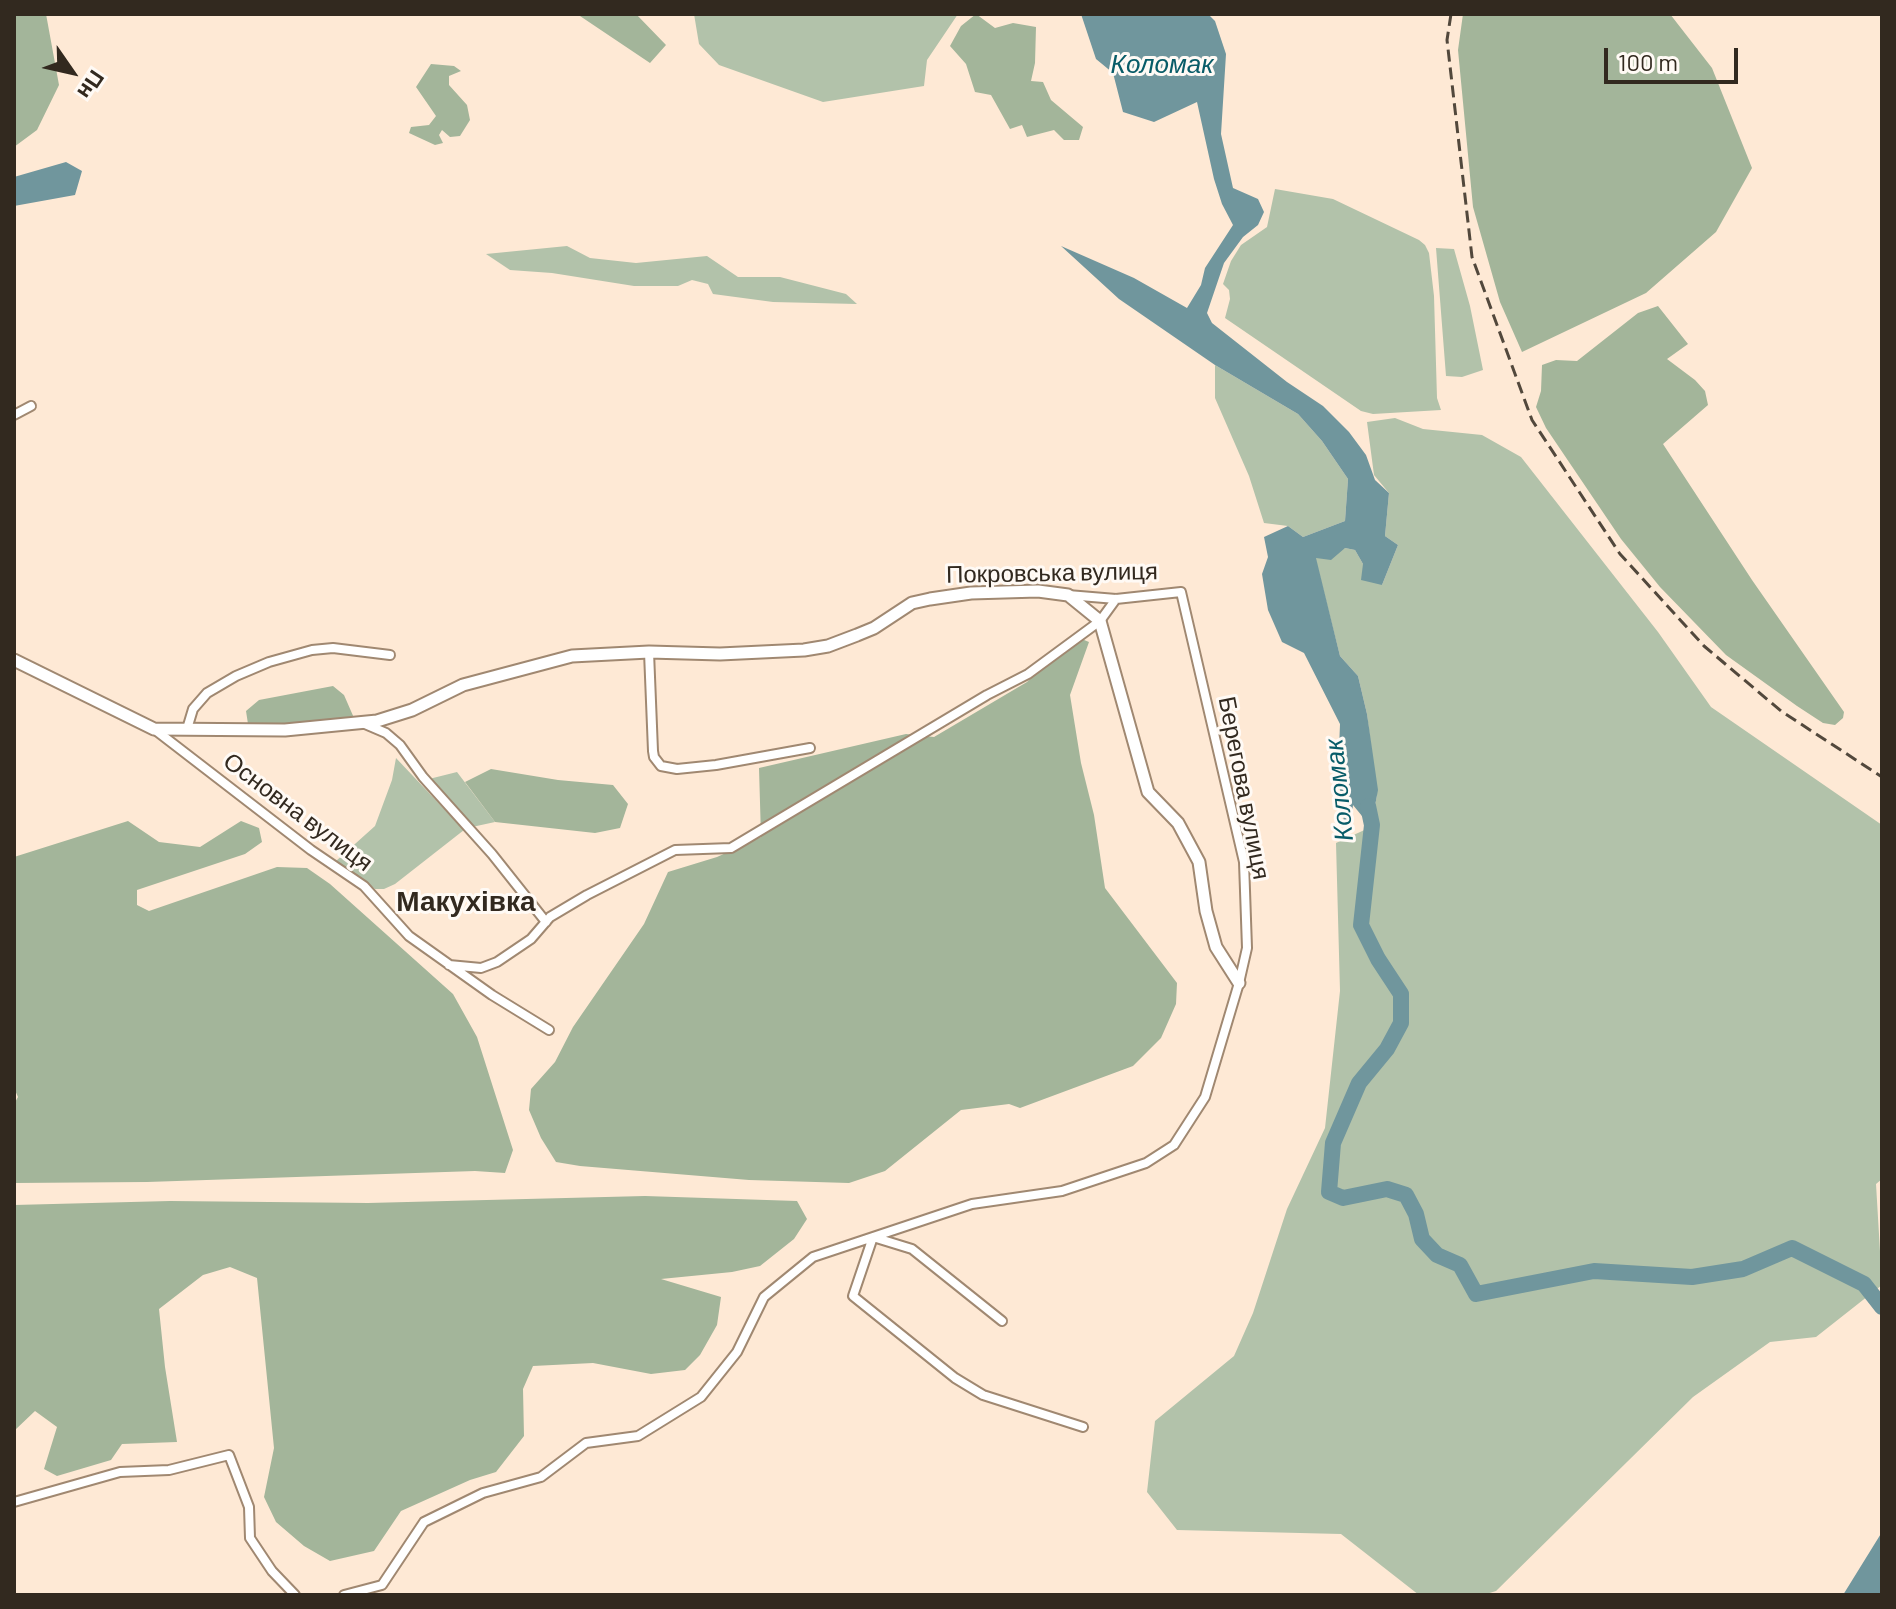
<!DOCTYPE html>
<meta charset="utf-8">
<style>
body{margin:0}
#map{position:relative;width:1896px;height:1609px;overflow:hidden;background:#fee9d5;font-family:Barlow,sans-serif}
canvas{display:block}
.frame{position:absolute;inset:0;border:16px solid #32291f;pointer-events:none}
.north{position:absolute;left:32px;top:32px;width:80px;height:80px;-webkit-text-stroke:6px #fffaf5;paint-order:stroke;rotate:124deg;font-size:22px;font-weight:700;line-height:32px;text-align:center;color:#32291f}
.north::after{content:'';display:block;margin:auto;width:28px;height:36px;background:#32291f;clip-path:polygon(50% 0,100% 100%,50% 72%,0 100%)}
.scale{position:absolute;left:1604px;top:48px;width:134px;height:36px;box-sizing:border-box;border:4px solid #32291f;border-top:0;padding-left:10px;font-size:24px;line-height:28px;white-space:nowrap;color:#32291f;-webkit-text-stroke:6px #fffaf5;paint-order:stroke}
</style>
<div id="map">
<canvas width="1896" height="1609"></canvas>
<div class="frame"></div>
<div class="north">Пн</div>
<div class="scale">100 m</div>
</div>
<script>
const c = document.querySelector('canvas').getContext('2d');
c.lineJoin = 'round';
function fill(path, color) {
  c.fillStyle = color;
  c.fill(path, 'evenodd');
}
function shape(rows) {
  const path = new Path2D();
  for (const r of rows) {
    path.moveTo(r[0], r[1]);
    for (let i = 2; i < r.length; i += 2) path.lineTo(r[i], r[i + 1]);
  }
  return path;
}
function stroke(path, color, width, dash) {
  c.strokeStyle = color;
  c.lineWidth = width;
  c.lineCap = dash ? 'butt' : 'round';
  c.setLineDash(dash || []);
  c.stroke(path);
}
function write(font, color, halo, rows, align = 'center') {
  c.font = font + ' Barlow,sans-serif';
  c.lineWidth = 6;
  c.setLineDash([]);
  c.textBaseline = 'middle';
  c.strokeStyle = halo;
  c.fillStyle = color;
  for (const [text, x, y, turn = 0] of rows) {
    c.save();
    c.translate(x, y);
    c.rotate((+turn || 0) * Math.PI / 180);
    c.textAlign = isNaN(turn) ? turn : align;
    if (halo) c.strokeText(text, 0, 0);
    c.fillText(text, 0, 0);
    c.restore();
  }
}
fill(shape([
 [694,14,958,14,927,60,924,86,823,102,719,65,699,44],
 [1275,189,1333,199,1419,240,1425,245,1429,253,1434,296,1437,398,1441,410,1373,414,1361,411,1225,318,1230,299,1229,290,1223,284,1231,261,1241,245,1267,227],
 [567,246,590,258,636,263,707,256,738,277,780,277,846,294,857,304,773,302,713,294,708,284,692,280,678,286,634,286,552,273,510,270,486,254],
 [1436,248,1454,249,1470,306,1483,370,1462,377,1446,376],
 [1215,365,1298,414,1322,441,1348,479,1345,521,1303,537,1288,526,1264,523,1249,476,1215,398],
 [1395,418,1423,429,1482,435,1521,457,1658,632,1711,707,1882,825,1882,1179,1876,1184,1882,1285,1816,1337,1770,1342,1693,1397,1496,1591,1483,1595,1419,1595,1341,1534,1177,1530,1147,1492,1155,1421,1234,1356,1253,1313,1287,1209,1325,1128,1340,991,1336,843,1371,827,1377,795,1367,714,1358,676,1340,656,1315,557,1345,548,1355,550,1363,564,1382,585,1398,545,1385,536,1389,493,1374,475,1367,422],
 [396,758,464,830,395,884,384,889,375,889,336,861,375,826,392,780],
 [457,772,495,822,472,827,429,779]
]), '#b2c2aa');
fill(shape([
 [14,14,46,14,59,85,37,130,14,147],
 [577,14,636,14,666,45,650,63],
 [976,14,995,28,1013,23,1036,27,1035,63,1031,81,1043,82,1051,100,1083,127,1079,140,1064,140,1054,130,1027,137,1022,125,1010,129,991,95,975,92,966,64,950,46,961,26],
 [1463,14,1670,14,1712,68,1752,168,1716,232,1646,293,1522,352,1500,302,1473,207,1458,50],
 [431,64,454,66,461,71,449,76,449,85,467,105,470,120,460,136,450,137,442,130,439,135,443,143,435,145,409,133,411,127,429,125,436,116,416,87],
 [1658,306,1688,344,1667,359,1695,380,1705,391,1708,405,1663,444,1752,580,1844,712,1843,718,1835,725,1823,723,1797,706,1726,655,1660,587,1621,539,1546,428,1536,407,1541,391,1542,365,1556,360,1577,361,1638,313],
 [1072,635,1089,642,1070,695,1081,763,1094,815,1105,888,1177,983,1176,1004,1161,1038,1133,1066,1020,1108,1009,1104,961,1110,885,1171,849,1183,749,1180,580,1166,556,1162,541,1138,529,1110,531,1089,555,1062,573,1027,644,924,668,872,717,857,761,837,759,768,906,734,934,737,1027,682],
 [333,686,344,695,354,718,303,724,248,724,246,711,259,700],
 [491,769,558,780,613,785,628,804,620,828,595,833,495,822,465,782],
 [128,821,159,842,200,847,241,821,259,828,262,842,245,854,137,890,137,905,149,911,277,867,307,868,330,884,453,994,477,1037,513,1150,505,1173,475,1171,147,1182,14,1183,14,1104,18,1097,14,1088,14,857],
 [645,1196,797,1201,807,1219,794,1239,760,1266,732,1272,661,1279,721,1297,717,1325,700,1355,685,1370,651,1374,593,1363,533,1366,523,1389,524,1436,496,1472,470,1480,401,1511,374,1551,330,1561,304,1546,276,1522,264,1497,274,1448,257,1278,230,1267,203,1275,159,1309,165,1367,177,1442,122,1444,111,1460,57,1476,44,1469,57,1427,35,1411,14,1431,14,1205,170,1201,368,1203]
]), '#a3b59a');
fill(shape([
 [1081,14,1208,14,1215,21,1226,54,1221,134,1233,188,1258,199,1264,212,1258,225,1243,237,1224,263,1207,313,1212,323,1287,382,1323,406,1349,432,1366,455,1375,480,1389,493,1385,536,1398,545,1382,585,1361,580,1363,564,1355,550,1345,548,1331,560,1316,558,1340,656,1358,676,1367,714,1378,790,1371,827,1353,805,1350,829,1344,823,1338,774,1340,724,1304,653,1282,642,1268,610,1262,574,1268,557,1264,537,1288,526,1303,537,1345,521,1348,479,1322,441,1298,414,1215,365,1119,299,1061,246,1134,278,1187,308,1201,285,1205,268,1233,225,1222,204,1214,179,1197,102,1154,122,1123,112,1113,73,1096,59],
 [66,162,82,171,75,195,14,206,14,177],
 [1882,1532,1882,1595,1843,1595]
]), '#70969d');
stroke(shape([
 [1368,806,1372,825,1361,925,1378,959,1401,994,1401,1023,1387,1049,1359,1083,1333,1143,1329,1192,1343,1198,1387,1189,1406,1195,1416,1214,1422,1239,1437,1255,1460,1265,1476,1294,1594,1271,1692,1277,1743,1269,1792,1248,1864,1284,1882,1307]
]), '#70969d', 16);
const street = shape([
 [14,415,31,406],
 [649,652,653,751,654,757,661,766,677,769,716,765,810,748],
 [365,724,386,733,400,745,423,777,492,854,546,922],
 [154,729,311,850,364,886,409,936,492,995,549,1030],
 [187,729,193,709,207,693,236,676,269,662,312,650,333,648,390,655],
 [449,965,481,968,497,962,531,939,550,917,587,895,675,850,731,848,987,695,1028,674,1100,621,1116,599],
 [1002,1321,912,1249,873,1237,853,1296,955,1378,983,1395,1083,1427],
 [14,1502,120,1472,169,1470,229,1455,249,1507,250,1538,272,1571,295,1595],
 [344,1595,382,1585,424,1522,483,1493,541,1477,586,1443,638,1436,701,1397,737,1352,764,1297,813,1257,972,1204,1062,1191,1146,1163,1174,1145,1205,1097,1239,983,1247,948,1244,862,1181,592,1116,599,1068,595]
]);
const secondary = shape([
 [14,660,154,729,285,730,377,721,412,710,463,685,572,656,649,652,720,654,804,650,828,646,857,635,874,628,912,603,930,599,971,593,1038,591,1068,595,1100,621,1148,792,1178,823,1199,862,1206,911,1216,947,1239,983]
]);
stroke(street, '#a08871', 12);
stroke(secondary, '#a08871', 15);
stroke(street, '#fff', 8);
stroke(secondary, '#fff', 11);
stroke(shape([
 [1451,14,1447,40,1472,257,1532,420,1620,554,1704,646,1781,711,1882,777]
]), '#52483c', 3, [12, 6]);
write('24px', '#32291f', '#fffaf5', [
 ["Покровська вулиця",1052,573,-1],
 ["Берегова вулиця",1244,788,79],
 ["Основна вулиця",298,812,37]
]);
write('italic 26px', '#085c68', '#fffaf5', [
 ["Коломак",1162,64],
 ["Коломак",1339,790,-96]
]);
write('bold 28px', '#32291f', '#fffaf5', [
 ["Макухівка",466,902]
]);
</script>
